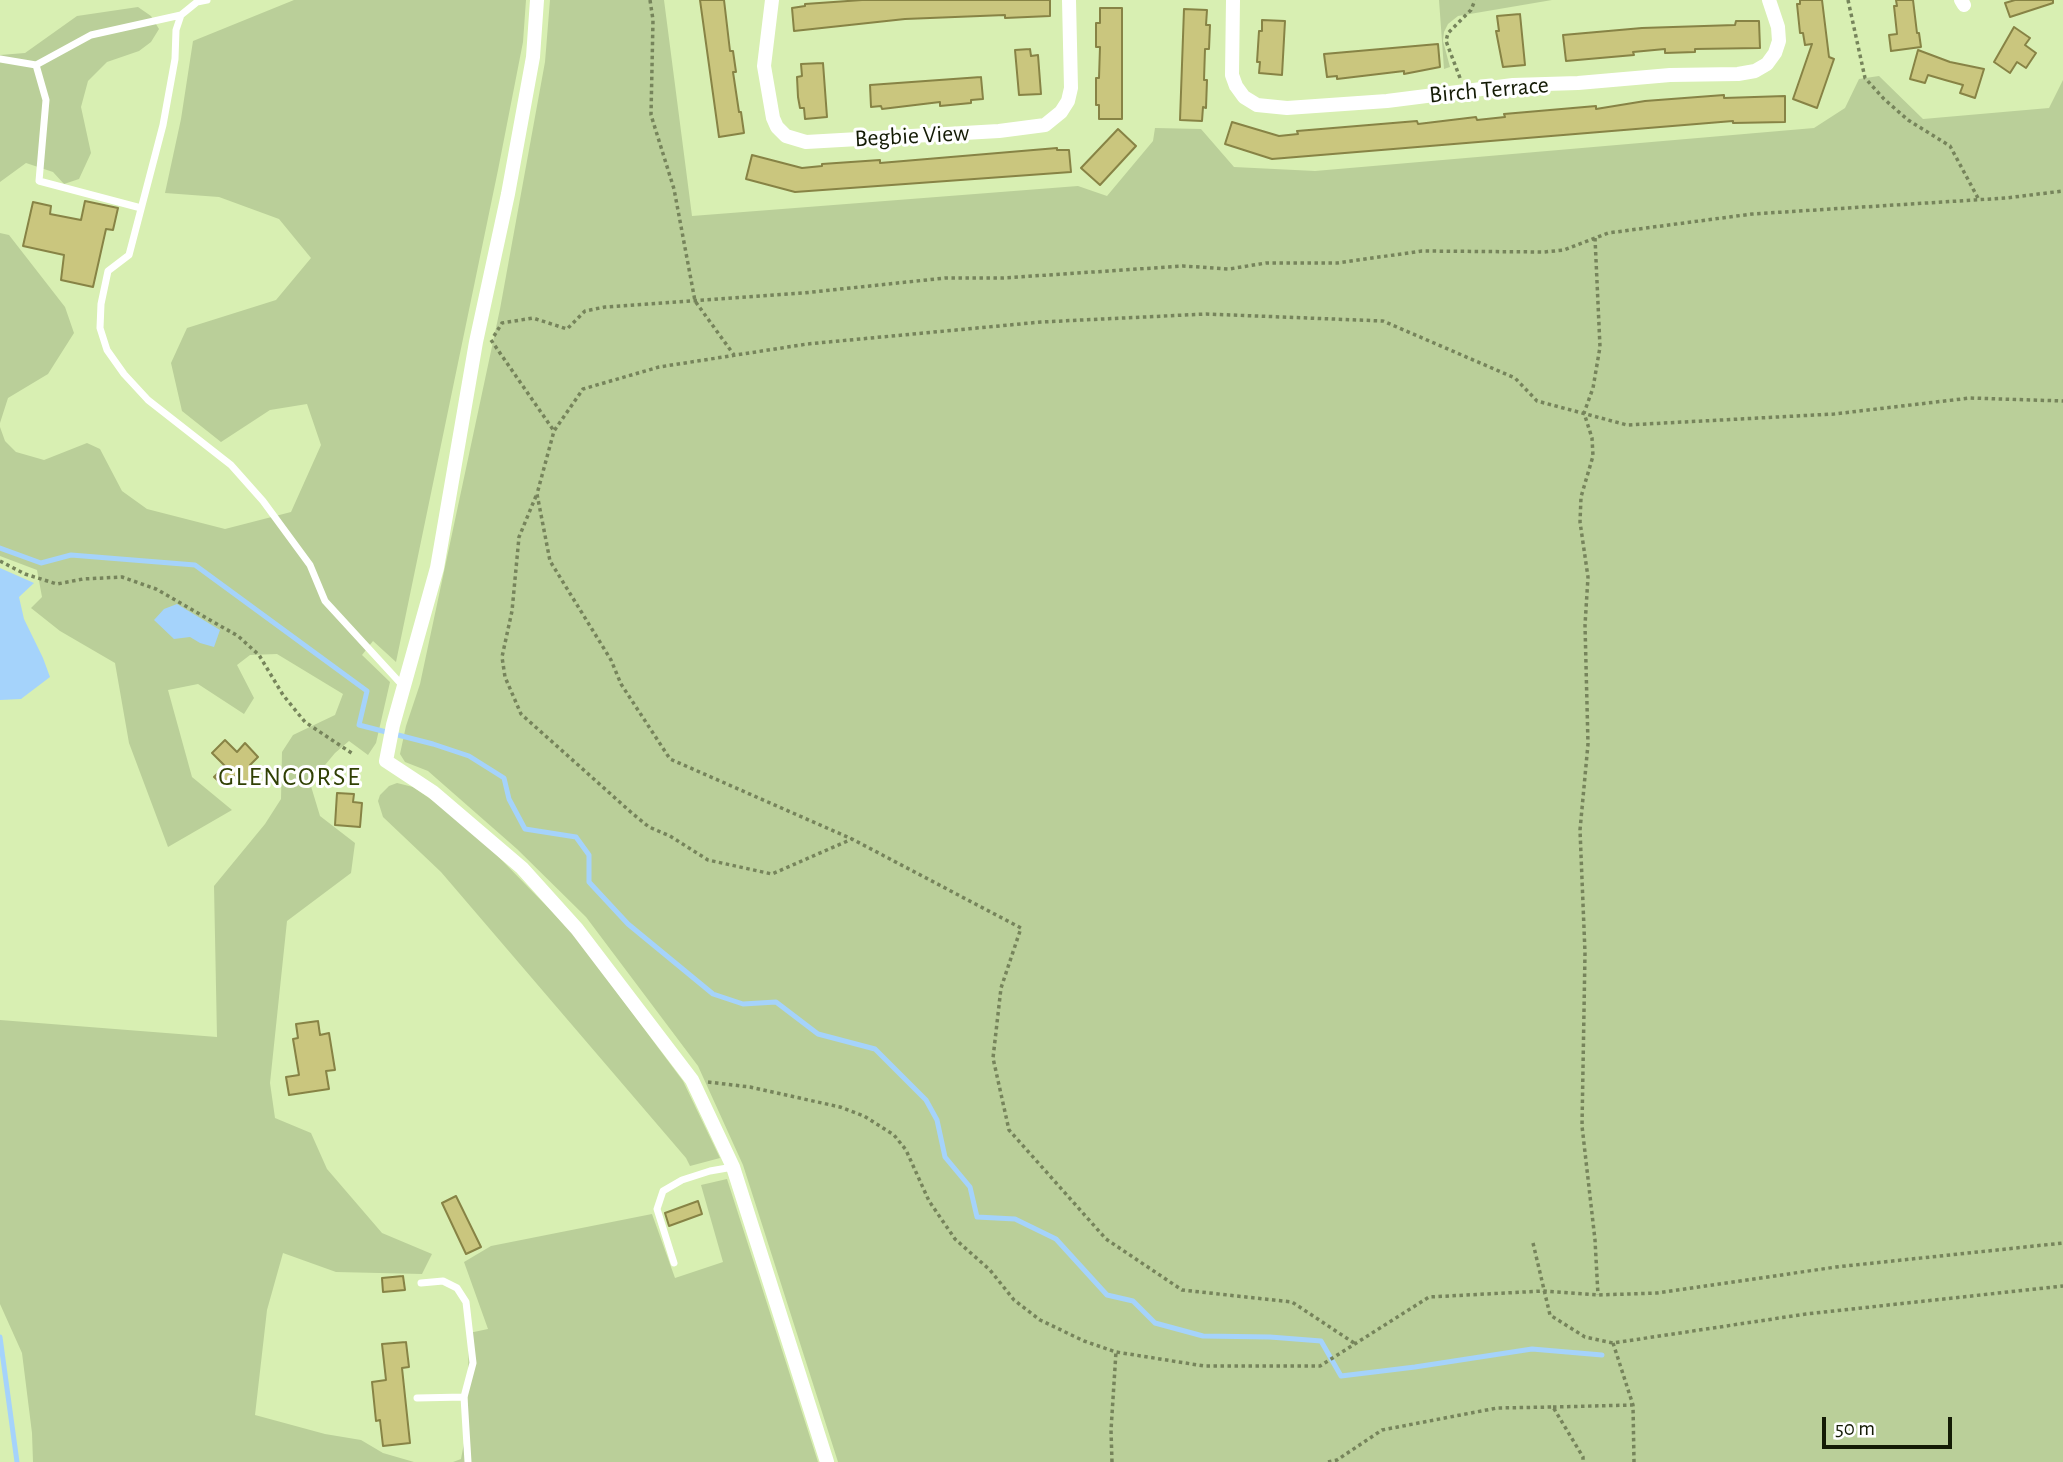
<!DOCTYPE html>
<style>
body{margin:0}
#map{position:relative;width:2063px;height:1462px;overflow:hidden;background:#d8efb2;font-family:"Alegreya Sans",sans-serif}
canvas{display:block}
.scale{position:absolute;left:1822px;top:1417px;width:130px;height:32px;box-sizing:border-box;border:4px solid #141b05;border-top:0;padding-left:9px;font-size:21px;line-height:24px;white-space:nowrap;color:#141b05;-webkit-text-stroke:5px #fff;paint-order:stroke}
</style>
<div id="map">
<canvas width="2063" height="1462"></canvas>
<div class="scale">50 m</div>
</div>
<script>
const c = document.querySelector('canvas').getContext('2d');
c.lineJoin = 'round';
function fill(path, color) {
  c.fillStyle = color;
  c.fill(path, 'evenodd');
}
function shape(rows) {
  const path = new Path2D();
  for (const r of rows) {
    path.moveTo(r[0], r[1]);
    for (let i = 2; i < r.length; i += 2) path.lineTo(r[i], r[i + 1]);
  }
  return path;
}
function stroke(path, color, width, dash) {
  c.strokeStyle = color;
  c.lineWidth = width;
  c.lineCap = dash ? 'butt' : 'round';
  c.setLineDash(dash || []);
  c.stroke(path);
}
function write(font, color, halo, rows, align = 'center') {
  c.font = font + ' "Alegreya Sans",sans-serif';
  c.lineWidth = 6;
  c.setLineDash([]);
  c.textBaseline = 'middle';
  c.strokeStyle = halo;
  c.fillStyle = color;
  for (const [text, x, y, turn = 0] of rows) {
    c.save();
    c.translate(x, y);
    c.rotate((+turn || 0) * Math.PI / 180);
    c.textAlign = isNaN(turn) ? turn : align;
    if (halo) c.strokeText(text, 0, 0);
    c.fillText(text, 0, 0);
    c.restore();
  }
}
fill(shape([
 [294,0,526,0,523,42,498,170,396,662,373,641,362,655,390,682,376,743,368,755,349,741,335,753,310,783,320,816,355,843,351,873,287,921,270,1083,275,1118,311,1133,327,1169,382,1233,432,1254,422,1274,336,1272,283,1253,267,1310,255,1415,325,1434,361,1440,383,1453,414,1462,33,1462,32,1433,22,1353,0,1304,0,1020,217,1037,214,886,265,824,281,799,282,752,293,735,335,715,343,694,277,654,250,655,237,665,254,698,244,714,198,684,168,690,192,777,232,810,168,847,129,743,115,663,60,631,31,608,42,597,37,570,0,556,0,427,5,441,16,452,44,460,87,443,100,449,122,491,147,509,225,529,291,512,321,445,307,404,270,410,221,442,182,411,171,363,187,328,276,300,311,258,279,219,219,197,165,193,181,119,193,41],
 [550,0,664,0,692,216,1078,186,1107,196,1153,141,1155,128,1201,129,1234,167,1315,171,1814,128,1845,108,1859,79,1879,76,1923,119,2049,108,2063,80,2063,1462,838,1462,743,1165,698,1066,586,917,517,849,428,771,405,762,400,754,406,726,420,684,500,309,545,62],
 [1439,0,1552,0,1458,16,1448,24,1444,32,1443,41,1450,67,1444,69],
 [138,7,151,16,159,29,151,42,139,51,107,62,88,81,81,107,91,153,79,179,64,184,53,172,26,163,0,182,0,55,25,53,77,16],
 [0,233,9,235,65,307,74,333,48,374,8,398,0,423],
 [397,783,413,787,451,813,484,842,572,932,683,1081,720,1158,690,1166,686,1158,441,872,383,817,378,801,380,795,389,786],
 [727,1179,818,1462,453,1462,461,1459,467,1427,469,1333,488,1329,464,1262,491,1246,652,1214,675,1278,723,1262,701,1185]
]), '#bacf99');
fill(shape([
 [0,568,34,583,19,597,24,619,43,658,50,677,21,699,0,700],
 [177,604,220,630,214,647,200,643,190,637,174,639,154,620,164,609]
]), '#a5d3fb');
stroke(shape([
 [0,548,41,563,71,555,195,565,367,691,359,725,433,744,469,756,504,778,509,799,525,829,576,837,589,855,589,882,628,924,713,994,743,1004,776,1002,818,1034,875,1049,926,1100,937,1120,945,1157,970,1187,977,1217,1015,1219,1056,1239,1107,1295,1133,1301,1155,1323,1203,1336,1270,1337,1321,1341,1341,1376,1415,1367,1532,1349,1602,1355],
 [0,1337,17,1462]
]), '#a5d3fb', 5);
const building = shape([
 [700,0,724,0,730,51,733,51,736,72,733,72,739,112,741,112,744,133,719,137,700,0],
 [862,0,1050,0,1050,16,1005,18,1005,15,905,19,794,31,792,8,805,6,805,4,862,0],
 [1800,0,1822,0,1829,57,1834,59,1817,108,1793,99,1812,44,1805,45,1803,33,1800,33,1797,4,1800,4,1800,0],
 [1896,0,1913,0,1917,33,1919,33,1921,47,1891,51,1889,35,1897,34,1894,6,1897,6,1896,0],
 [2015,0,2053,0,2053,3,2010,17,2005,3,2015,0],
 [1100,8,1122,8,1122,119,1099,119,1099,105,1096,105,1096,78,1099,78,1100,47,1096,47,1096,23,1100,23,1100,8],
 [1184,9,1207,10,1206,25,1210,25,1209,49,1205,49,1204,80,1207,80,1206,108,1203,107,1202,121,1180,120,1184,9],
 [1520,14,1525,65,1503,67,1496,31,1499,31,1497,16,1520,14],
 [1262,20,1285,21,1282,75,1259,73,1260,62,1257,62,1259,31,1262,31,1262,20],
 [1736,21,1759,21,1760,48,1695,49,1695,52,1665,53,1665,49,1633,52,1634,55,1566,61,1563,35,1642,28,1735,25,1736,21],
 [2014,27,2030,38,2025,45,2036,53,2026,68,2017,62,2010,73,1994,62,2014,27],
 [1438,44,1440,67,1404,74,1404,71,1337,79,1337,76,1327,77,1324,54,1438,44],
 [1030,49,1031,56,1038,55,1041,94,1019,95,1015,50,1030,49],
 [1918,50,1950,62,1984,69,1975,98,1960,93,1963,85,1945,80,1928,75,1925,83,1910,79,1918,50],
 [823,63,827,117,805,119,804,108,800,108,798,97,797,77,802,76,801,64,823,63],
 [981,77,983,99,971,100,971,103,940,106,940,102,882,109,881,106,871,107,870,85,981,77],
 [1724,95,1724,98,1785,96,1785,122,1733,123,1733,121,1272,159,1225,144,1232,122,1279,136,1298,134,1297,131,1417,121,1418,124,1476,117,1477,120,1505,117,1504,114,1596,106,1596,109,1645,101,1724,95],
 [1118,129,1136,146,1100,185,1081,168,1118,129],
 [1057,148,1057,150,1069,150,1071,172,795,192,746,179,752,155,802,168,822,166,822,164,880,160,880,163,1057,148],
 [85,201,118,208,113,230,106,229,93,287,61,280,64,255,23,246,33,202,51,206,50,214,81,220,85,201],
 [225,740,237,752,245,743,258,757,250,765,259,774,245,787,234,776,224,786,214,777,225,766,212,753,225,740],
 [337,793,354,794,353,802,362,803,360,827,335,825,337,793],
 [318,1021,320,1035,329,1033,335,1070,326,1071,329,1089,289,1095,286,1077,299,1075,293,1039,298,1038,296,1024,318,1021],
 [456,1196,481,1247,466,1254,442,1203,456,1196],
 [698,1201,702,1214,669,1226,665,1213,698,1201],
 [403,1276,405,1290,383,1292,382,1278,403,1276],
 [406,1342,409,1367,402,1368,410,1443,383,1446,380,1420,376,1421,372,1382,386,1380,382,1344,406,1342]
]);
fill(building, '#cac67e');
stroke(building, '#878345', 2);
stroke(shape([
 [650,0,653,20,651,115,674,189,695,301,734,355],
 [1848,0,1865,78,1884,99,1908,120,1950,146,1979,200],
 [1460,78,1446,41,1448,33,1471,10,1475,0],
 [1595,238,1600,347,1593,388,1584,413,1592,438,1593,456,1581,497,1580,522,1588,577,1585,625,1588,744,1580,830,1585,953,1582,1126,1595,1240,1598,1295],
 [494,336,502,323,533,318,567,329,585,311,605,307,803,293,945,278,1003,278,1183,266,1229,269,1266,263,1337,263,1422,251,1544,252,1564,250,1608,233,1752,214,2006,198,2063,191],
 [491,340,554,431],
 [536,496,519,537,512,611,502,657,505,677,521,714,633,814,649,827,670,836,708,860,772,874,852,839],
 [0,561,25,574,57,584,83,579,122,577,156,589,238,636,259,655,283,695,305,722,353,754],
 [708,1082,750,1087,840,1107,864,1116,894,1135,906,1150,929,1201,955,1239,990,1270,1014,1300,1040,1320,1084,1341,1116,1352,1204,1366,1320,1366,1429,1297,1543,1291,1598,1295,1657,1293,1836,1267,2063,1243],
 [1533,1243,1550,1315,1585,1337,1613,1343,1806,1314,2063,1286],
 [1354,1343,1292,1302,1182,1290,1106,1239,1009,1130,993,1058,1001,988,1021,928,852,839,670,759,621,684,611,660,550,561,537,494,554,431,583,389,659,367,807,344,1041,322,1206,314,1383,321,1515,378,1537,401,1627,425,1834,414,1970,398,2063,401],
 [1613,1343,1633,1405,1634,1462],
 [1553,1407,1633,1405],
 [1112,1462,1111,1430,1116,1352],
 [1328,1462,1337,1460,1382,1430,1497,1408,1553,1407,1583,1457,1583,1462]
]), '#76845b', 3.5, [3.5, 3.5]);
stroke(shape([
 [207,0,197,2,181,15,176,30,175,59,163,125,129,255,108,271,101,304,100,328,107,350,124,374,148,400,231,465,263,501,310,565,325,601,403,686],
 [0,59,36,65,91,35,181,15],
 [36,65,46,100,39,181,141,208],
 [674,1263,657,1209,663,1191,682,1180,710,1171,733,1167],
 [421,1283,443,1281,457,1288,466,1302,473,1363,464,1397],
 [417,1398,464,1397,468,1462]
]), '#fff', 7);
stroke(shape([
 [537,0,533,57,508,194,476,342,437,568,393,725,386,761,433,792,522,868,577,929,692,1080,733,1167,827,1462],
 [772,0,764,66,773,118,777,127,786,136,806,142,999,131,1045,125,1061,112,1068,101,1071,88,1069,0],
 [1233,0,1232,75,1236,86,1244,97,1257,105,1287,108,1387,101,1513,85,1578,83,1670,75,1738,74,1755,71,1767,64,1775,53,1779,41,1778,27,1769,0],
 [1961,0,1964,5]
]), '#fff', 14);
write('24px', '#141b05', '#fff', [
 ["Birch Terrace",1489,90,-5],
 ["Begbie View",912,136,-3]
]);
c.letterSpacing = '2px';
write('26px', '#304004', '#fff', [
 ["GLENCORSE",290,777]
]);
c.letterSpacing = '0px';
</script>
